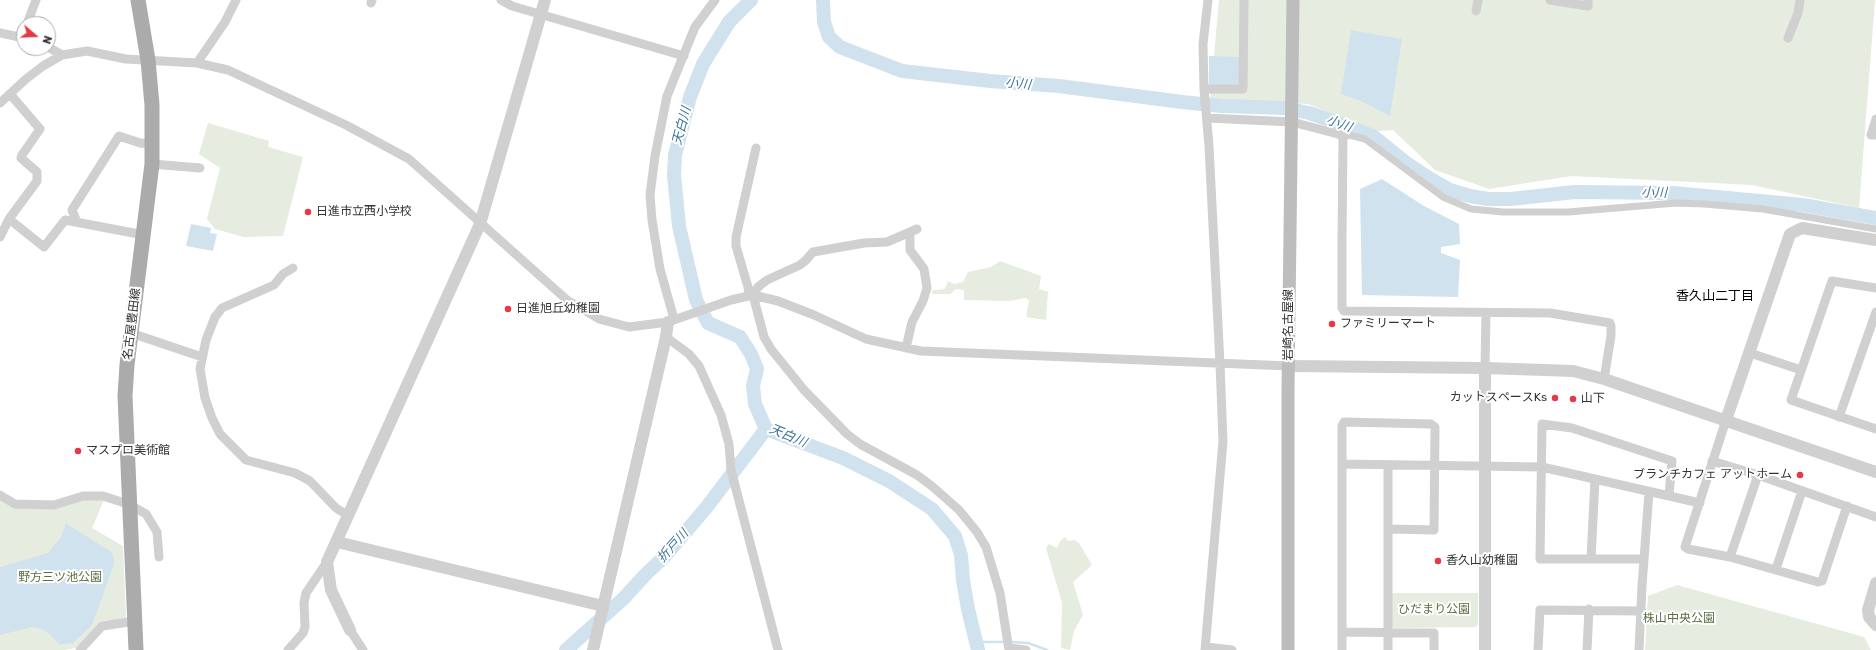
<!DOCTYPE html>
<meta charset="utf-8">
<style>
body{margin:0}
#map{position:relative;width:1876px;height:650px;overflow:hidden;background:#fff;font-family:Rubik,sans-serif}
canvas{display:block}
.north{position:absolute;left:16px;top:16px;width:40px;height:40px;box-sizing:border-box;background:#fff;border:1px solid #adadad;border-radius:50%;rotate:109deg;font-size:11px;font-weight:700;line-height:16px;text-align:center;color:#333}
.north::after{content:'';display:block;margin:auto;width:14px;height:18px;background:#e63946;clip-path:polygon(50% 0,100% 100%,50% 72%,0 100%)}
</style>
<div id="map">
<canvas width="1876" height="650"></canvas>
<div class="north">N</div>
</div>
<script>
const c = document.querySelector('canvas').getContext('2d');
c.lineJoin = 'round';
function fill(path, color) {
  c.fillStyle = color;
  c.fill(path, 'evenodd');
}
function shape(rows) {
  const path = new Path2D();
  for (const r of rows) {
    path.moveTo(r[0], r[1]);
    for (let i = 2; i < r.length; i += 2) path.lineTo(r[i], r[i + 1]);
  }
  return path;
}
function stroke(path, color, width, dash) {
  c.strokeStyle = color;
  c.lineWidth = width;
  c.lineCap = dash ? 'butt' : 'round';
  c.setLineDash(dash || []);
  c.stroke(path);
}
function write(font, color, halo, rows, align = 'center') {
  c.font = font + ' Rubik,"Noto Sans JP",sans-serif';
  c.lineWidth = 4;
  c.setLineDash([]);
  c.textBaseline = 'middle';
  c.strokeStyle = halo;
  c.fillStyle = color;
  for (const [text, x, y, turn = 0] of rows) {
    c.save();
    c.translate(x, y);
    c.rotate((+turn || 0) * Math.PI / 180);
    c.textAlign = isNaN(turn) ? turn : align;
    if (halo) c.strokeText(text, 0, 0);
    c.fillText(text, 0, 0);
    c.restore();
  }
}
fill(shape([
 [1219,0,1875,0,1859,208,1752,185,1571,176,1489,189,1435,170,1393,130,1378,131,1308,104,1210,100],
 [208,123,269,141,268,147,303,157,283,236,244,237,215,229,207,219,220,168,199,154],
 [1000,261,1041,276,1039,289,1048,292,1046,320,1026,317,1029,301,1026,298,1010,301,964,300,964,290,955,289,951,294,932,294,933,290,945,289,948,281,954,284,963,282,968,272,991,267],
 [0,498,15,507,83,498,104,500,92,528,123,546,126,619,101,621,76,648,64,650,0,650],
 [1065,537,1068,541,1074,540,1079,543,1092,565,1073,582,1083,615,1074,631,1070,650,1061,648,1062,603,1046,548,1049,544,1057,548,1061,540],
 [1677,585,1864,637,1871,650,1645,650,1648,596],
 [1390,593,1478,593,1478,624,1476,627,1395,628,1392,627]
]), '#e6ecdf');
fill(shape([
 [1351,30,1402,39,1390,116,1361,101,1341,94],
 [1209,56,1239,57,1240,87,1209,85],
 [1382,179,1424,206,1459,224,1460,244,1441,247,1441,253,1460,260,1458,297,1362,295,1360,189],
 [191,224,211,228,210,233,217,234,213,251,186,246],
 [65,523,110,551,113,555,114,564,92,625,74,642,73,645,72,643,60,645,50,634,42,629,32,627,0,635,0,567,48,553,61,537,65,527]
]), '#cfe2ee');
stroke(shape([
 [976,642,1006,642],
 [1011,642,1028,643,1047,650]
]), '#cfe2ee', 2.5);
stroke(shape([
 [751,0,729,22,703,64,690,97,675,155,674,175,679,226,696,300,708,323,740,337,751,354,757,369,753,386,755,404,766,429,843,458,889,481,932,509,955,536,961,555,963,580,968,609,978,650],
 [823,0,824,22,829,37,840,47,902,71,990,81,1059,86,1182,102,1222,106,1285,108,1309,113,1336,122,1373,136,1405,162,1429,178,1450,190,1470,196,1488,199,1511,199,1575,192,1673,193,1803,205,1876,218],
 [566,650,623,599,645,575,665,556,706,508,766,429]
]), '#cfe2ee', 14);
stroke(shape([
 [1343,137,1349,135,1365,139,1443,197,1471,209,1503,212,1568,212,1676,203,1704,204,1763,209,1876,229]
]), '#d0d0d0', 7);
stroke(shape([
 [501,0,512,6,684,56],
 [1550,0,1588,6,1588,0],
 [371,3,372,0],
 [1476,11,1478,0],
 [27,24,36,0],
 [0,33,24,38],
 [1788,38,1798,13,1800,0],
 [48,47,62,55],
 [197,63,225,22,236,0],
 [1204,89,1243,89,1244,0],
 [10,94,40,129,22,155,21,158,37,172,37,181,9,219,44,247,65,220,144,235],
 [0,103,26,79,43,66,62,55,87,51,126,59,197,63,228,70,346,125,409,159,567,300,599,319,629,327,668,322,731,300,753,295,778,301,814,315,866,339,921,351,1289,366],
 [1207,118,1292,122,1338,134,1343,137,1342,242,1342,308,1344,311,1550,313,1610,323,1611,326,1611,336,1604,379],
 [1876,119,1871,135,1876,135],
 [152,164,200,168],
 [77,222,72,210,119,136,140,143,152,144],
 [917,229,887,242,864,243,813,252,806,260,800,265,767,280,758,287,753,295,764,337,771,349,804,390,847,434,860,444,917,475,933,487,959,510,977,532,986,547,1000,593,1009,650],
 [0,237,9,219],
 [293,268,283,274,274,285,222,308,215,317,206,340,200,369,205,398,212,418,220,434,246,460,295,473,310,481,336,508,349,516],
 [1876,288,1832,281,1791,400,1876,429],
 [749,296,748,287,736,246,736,237,756,148],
 [674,319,660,269,652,220,650,195,655,156,667,96,695,27,715,0],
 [131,333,202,357],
 [666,337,689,354,699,366,721,415,729,444,731,470,778,650],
 [906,348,912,322,923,301,927,288,924,269,910,250,910,232],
 [1750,353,1801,370],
 [1485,368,1486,313],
 [1839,417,1876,312],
 [1726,420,1685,547,1688,549,1730,557,1818,582,1822,581,1847,506],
 [1712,461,1758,475,1876,517],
 [1342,464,1542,467,1700,503],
 [1388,465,1388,650],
 [0,495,15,504,54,505,83,496,103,496,128,504,146,514,157,532,159,557],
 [1730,557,1758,475],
 [1591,559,1595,479],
 [1644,559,1540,559,1542,424,1572,428,1672,461,1669,495],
 [1776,569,1802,491],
 [350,630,363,650],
 [1342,632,1434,633,1434,650],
 [1206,647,1232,650],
 [1009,648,1026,650],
 [80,650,102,626,136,621],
 [288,650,303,633,305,627,304,603,306,593,327,562],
 [1205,650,1223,441,1220,364,1209,146,1204,89,1203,44,1208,0],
 [1342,650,1342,426,1344,422,1431,424,1435,427,1434,530,1389,529],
 [1538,650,1540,610,1642,611],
 [1587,650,1589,609],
 [1639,650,1642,586,1649,492]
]), '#d0d0d0', 9);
stroke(shape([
 [1289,366,1485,368,1573,371,1604,379,1876,472],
 [1726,420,1790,234,1802,228,1876,240],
 [337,542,603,606],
 [1876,583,1868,610,1869,617,1876,625],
 [350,630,331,590,327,562,480,224,545,0],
 [593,650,666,337,668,322],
 [1485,650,1485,368]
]), '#d0d0d0', 12);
stroke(shape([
 [1288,650,1288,389,1293,0]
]), '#bdbdbd', 13);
stroke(shape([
 [136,650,125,396,127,365,152,164,152,105,148,60,138,0]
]), '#ababab', 15);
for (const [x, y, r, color] of [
 [308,212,4,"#e63946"],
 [508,309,4,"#e63946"],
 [1332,324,4,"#e63946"],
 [1555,398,4,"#e63946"],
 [1573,399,4,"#e63946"],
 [78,451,4,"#e63946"],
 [1800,475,4,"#e63946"],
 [1438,561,4,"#e63946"]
]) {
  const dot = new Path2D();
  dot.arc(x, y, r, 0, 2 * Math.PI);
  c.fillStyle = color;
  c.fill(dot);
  stroke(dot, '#fff', 1.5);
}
write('12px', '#333', '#fff', [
 ["日進市立西小学校",316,212],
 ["日進旭丘幼稚園",516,309],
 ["ファミリーマート",1340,324],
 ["カットスペースKs",1547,398,"right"],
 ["山下",1581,399],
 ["マスプロ美術館",86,451],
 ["ブランチカフェ アットホーム",1792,475,"right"],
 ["香久山幼稚園",1446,561]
], 'left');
write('12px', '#333', '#fff', [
 ["名古屋豊田線",132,324,-83],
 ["岩崎名古屋線",1289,325,-90]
]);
write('12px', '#56703f', '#fff', [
 ["野方三ツ池公園",60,578],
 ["ひだまり公園",1434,610],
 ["株山中央公園",1679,619]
]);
write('italic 13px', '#3f7597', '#fff', [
 ["小川",1018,84,6],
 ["小川",1339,124,20],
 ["天白川",682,126,-75],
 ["小川",1654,193,1],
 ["天白川",788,436,23],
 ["折戸川",673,546,-48]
]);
write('13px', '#000', '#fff', [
 ["香久山二丁目",1715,296]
]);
</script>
